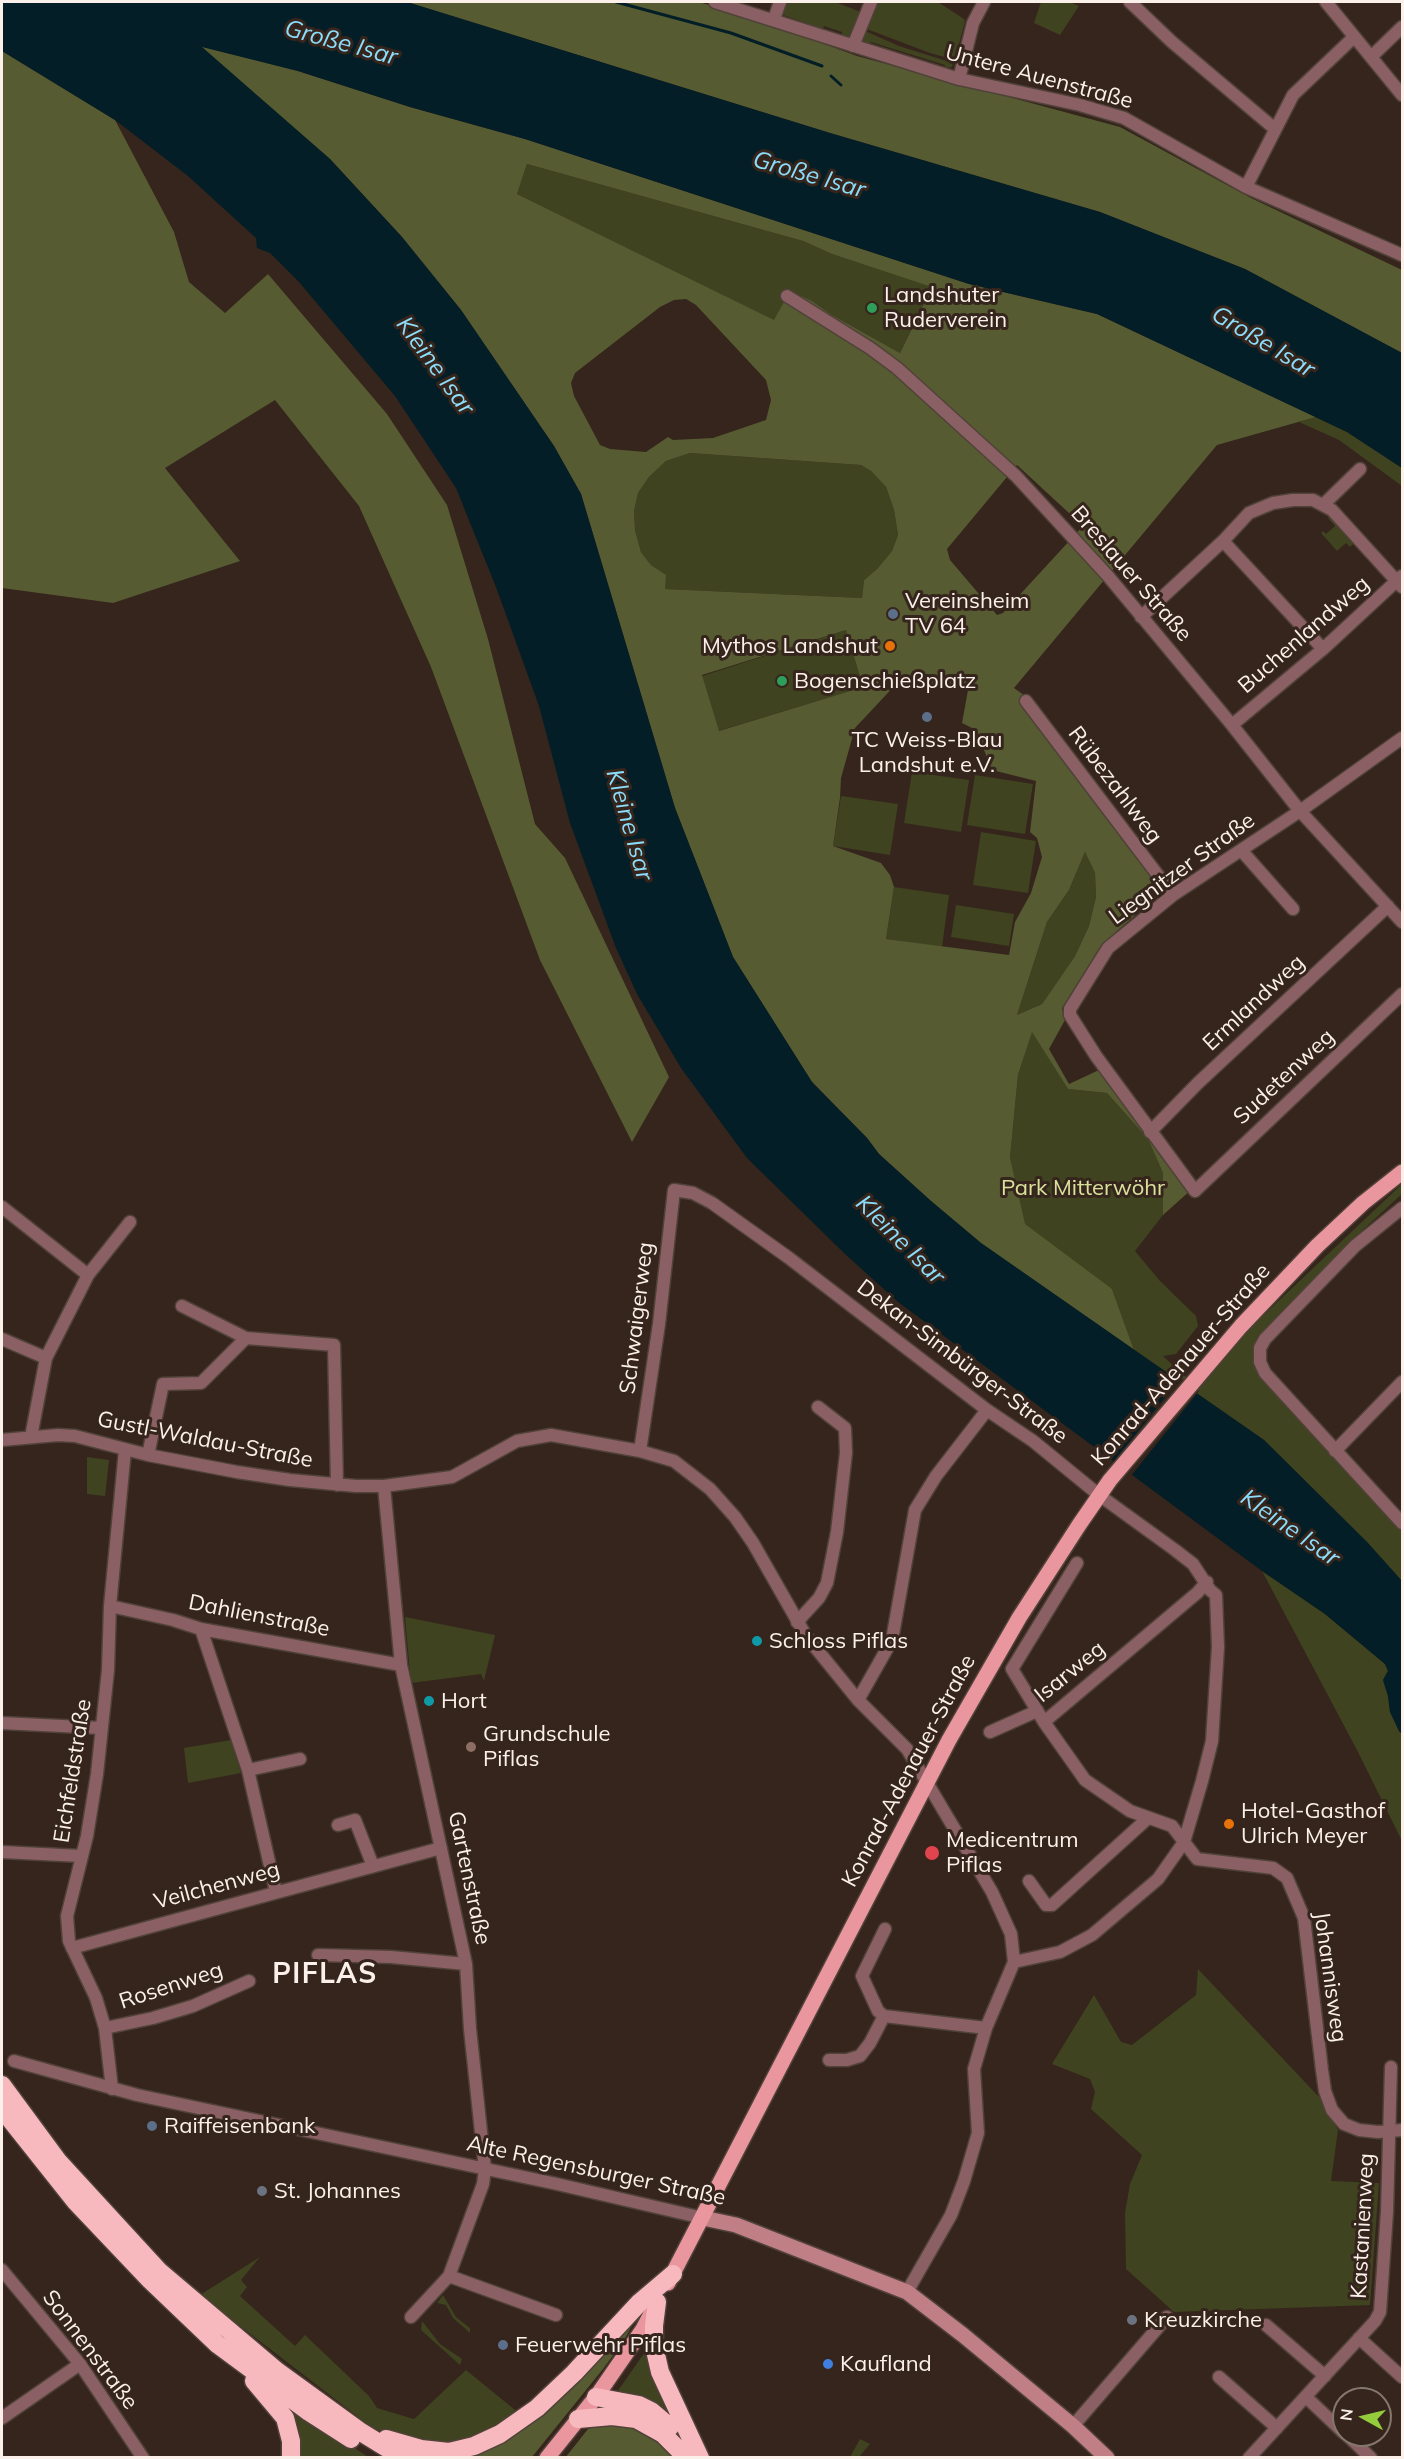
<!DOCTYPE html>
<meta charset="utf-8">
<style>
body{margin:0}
#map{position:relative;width:1404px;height:2459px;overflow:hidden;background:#35251c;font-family:Mulish,sans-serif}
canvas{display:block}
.frame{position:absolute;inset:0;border:3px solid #fbf1ea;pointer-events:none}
.north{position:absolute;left:1332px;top:2387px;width:60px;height:60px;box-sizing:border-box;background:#35251c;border:2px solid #84776e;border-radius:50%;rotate:278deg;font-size:16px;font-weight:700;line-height:24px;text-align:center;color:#fbf1ea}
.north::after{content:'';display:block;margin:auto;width:21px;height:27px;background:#94cc3c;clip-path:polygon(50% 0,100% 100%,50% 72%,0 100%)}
</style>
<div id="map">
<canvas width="1404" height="2459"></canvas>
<div class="frame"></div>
<div class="north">N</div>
</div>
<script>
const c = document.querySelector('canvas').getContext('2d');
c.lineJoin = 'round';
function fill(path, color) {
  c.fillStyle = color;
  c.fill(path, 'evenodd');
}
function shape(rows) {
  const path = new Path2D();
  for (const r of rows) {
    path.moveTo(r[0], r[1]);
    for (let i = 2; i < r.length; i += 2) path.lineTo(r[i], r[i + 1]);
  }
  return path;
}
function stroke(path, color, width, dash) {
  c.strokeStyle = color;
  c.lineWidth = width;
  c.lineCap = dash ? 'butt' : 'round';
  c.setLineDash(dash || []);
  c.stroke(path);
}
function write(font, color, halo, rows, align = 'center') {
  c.font = font + ' Mulish,sans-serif';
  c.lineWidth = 6;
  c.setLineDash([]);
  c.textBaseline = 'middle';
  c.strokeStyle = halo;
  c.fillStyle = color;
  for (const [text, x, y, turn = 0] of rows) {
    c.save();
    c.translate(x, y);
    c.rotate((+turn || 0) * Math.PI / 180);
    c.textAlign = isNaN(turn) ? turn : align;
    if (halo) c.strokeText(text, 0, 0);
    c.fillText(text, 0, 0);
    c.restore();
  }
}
fill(shape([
 [783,2,835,2,861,12,851,38,842,35,842,32,824,26,823,29,783,15,781,12],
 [878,2,938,2,964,19,965,21,955,60,930,53,864,28,867,27,870,22,867,20,872,18],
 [1041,2,1070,2,1079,6,1060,35,1034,23],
 [863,30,899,46,953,63,952,67,945,68,945,65,871,42,870,45,862,41,860,36],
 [527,164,803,241,832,254,932,286,900,353,832,315,812,301,787,296,775,321,517,194],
 [1316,417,1347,432,1402,468,1402,486,1339,440,1299,422],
 [690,453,861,465,871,471,886,487,894,510,898,535,892,551,877,569,864,580,862,598,664,589,665,575,651,565,641,552,635,530,634,511,638,493,649,477,666,461],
 [1331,515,1355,542,1350,547,1346,543,1337,551,1321,533,1323,531,1326,534,1335,526,1328,518],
 [846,630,863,687,718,731,702,676],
 [912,772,969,780,961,832,904,823],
 [975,775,1033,784,1025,834,967,825],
 [841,796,898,804,890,855,833,846],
 [981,832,1036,841,1028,893,973,885],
 [1085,852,1095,873,1096,897,1089,926,1075,956,1042,1004,1017,1015,1047,922,1069,890],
 [894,887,949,895,942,947,886,939],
 [956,905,1014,914,1009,946,951,937],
 [1032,1031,1068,1089,1107,1093,1148,1139,1163,1173,1163,1215,1135,1251,1160,1281,1196,1316,1198,1326,1176,1354,1163,1356,1182,1374,1198,1385,1214,1362,1402,1184,1402,1194,1353,1239,1273,1322,1264,1338,1260,1362,1402,1526,1402,1581,1367,1542,1264,1440,1134,1350,1112,1289,981,1234,1010,1158,1018,1075],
 [87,1457,109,1460,105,1496,87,1494],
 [1262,1571,1325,1614,1385,1664,1388,1671,1383,1680,1388,1696,1390,1712,1399,1731,1402,1734,1402,1841,1358,1752],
 [405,1617,495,1635,484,1681,481,1674,411,1683],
 [231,1740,241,1773,188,1783,184,1748],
 [1198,1969,1320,2098,1338,2130,1331,2181,1379,2183,1370,2305,1174,2312,1126,2269,1125,2213,1130,2184,1142,2155,1091,2109,1095,2092,1090,2079,1052,2064,1094,1995,1121,2042,1132,2045,1196,1995],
 [260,2257,241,2280,247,2287,240,2296,295,2346,305,2335,369,2396,377,2408,414,2419,466,2370,520,2414,491,2433,438,2445,382,2432,370,2426,200,2295],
 [443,2295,456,2317,470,2328,470,2333,453,2318,446,2305,437,2303],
 [422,2321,440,2344,462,2359,460,2365,421,2330],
 [649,2346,674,2423,615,2395],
 [276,2395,368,2457,298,2457],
 [860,2439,870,2444,859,2457,850,2457]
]), '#3f431f');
fill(shape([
 [407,2,699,2,762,21,857,56,1120,127,1251,198,1402,270,1402,353,1245,269,1100,212,830,133],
 [200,46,298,71,410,107,525,139,969,284,1097,314,1316,417,1217,445,1014,688,1028,698,1163,891,1102,944,1062,1008,1065,1020,1049,1049,1069,1084,1099,1070,1191,1190,1163,1215,1163,1173,1148,1139,1107,1093,1068,1089,1032,1032,1018,1075,1010,1158,1025,1224,1112,1289,1134,1350,981,1243,931,1201,879,1154,867,1138,812,1082,733,957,675,808,581,494,554,446,461,310,402,237,330,159],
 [527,164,803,241,832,254,932,287,900,353,832,315,812,301,790,291,774,320,517,194],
 [686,299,696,305,766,380,771,400,766,420,713,438,673,440,668,437,646,452,610,449,600,445,574,396,571,383,575,373,660,307,674,300],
 [690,453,861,465,871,471,886,487,894,510,898,535,892,551,877,569,864,580,862,598,665,589,666,575,651,565,641,552,635,530,634,511,638,493,649,477,666,461],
 [1017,465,1083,526,1003,613,997,615,950,560,947,549],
 [846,630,863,687,719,731,702,675],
 [899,681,968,690,962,723,976,730,992,770,1036,781,1030,832,1037,838,1042,857,1031,893,1015,922,1009,955,886,939,894,887,890,875,881,863,833,846,840,798,841,778,855,728],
 [1085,852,1095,873,1096,897,1089,926,1075,956,1042,1004,1017,1015,1047,922,1069,890],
 [2,51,115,120,174,232,189,282,225,313,268,274,387,414,447,505,488,639,535,824,565,858,669,1077,632,1142,540,960,431,667,359,506,275,400,165,468,240,561,113,603,2,588],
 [636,2318,623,2342,603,2369,532,2457,412,2457,400,2451,492,2446],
 [603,2424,641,2426,680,2458,565,2458,588,2429]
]), '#565b32');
fill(shape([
 [2,2,407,2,830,133,1100,212,1245,269,1402,353,1402,468,1347,432,1097,314,969,284,525,139,410,107,298,71,202,47,330,159,402,237,461,310,554,446,581,494,675,808,733,957,812,1082,867,1138,879,1154,931,1201,981,1243,1264,1440,1367,1542,1402,1581,1402,1734,1399,1731,1390,1712,1388,1696,1383,1680,1388,1671,1385,1664,1325,1614,1262,1571,898,1302,845,1254,747,1158,681,1068,637,994,616,948,570,823,539,706,496,587,456,488,395,396,299,282,270,253,257,248,256,238,188,176,115,120,2,51]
]), '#031e26');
fill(shape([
 [1181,1378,1199,1391,1130,1477,1112,1463]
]), '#35251c');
stroke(shape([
 [616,2,731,33,822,66],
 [831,76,841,85]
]), '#031e26', 3);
const street = shape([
 [715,2,959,79,1080,105,1124,118,1246,187,1402,255],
 [1130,2,1172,42,1275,129],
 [1326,2,1402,95],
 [774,19,780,2],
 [853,46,871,2],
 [1371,57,1402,27],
 [959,79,973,23,984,2],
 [1246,187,1293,95,1354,37],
 [787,296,870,348,897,368,1016,476,1108,576,1232,725,1300,811,1402,922],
 [1324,504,1360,469],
 [1223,541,1323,649],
 [1141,617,1223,541,1249,513,1273,503,1293,500,1313,500,1332,510,1402,587],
 [1026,701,1173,895],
 [1232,725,1323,649,1402,576],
 [1402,738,1300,811,1173,895,1108,948,1070,1009,1070,1015,1096,1056,1195,1191,1402,994],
 [1241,850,1293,909],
 [1150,1132,1198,1083,1388,906],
 [2,1207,88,1275],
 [1402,1208,1355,1246,1265,1339,1260,1348,1260,1362,1265,1373,1402,1523],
 [246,1338,334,1345,337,1485],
 [2,1339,46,1358],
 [31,1437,46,1358,88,1275,130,1222],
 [2,1440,58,1435,75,1436,148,1455,237,1472,290,1480,356,1486,384,1486,452,1477,517,1441,551,1435,640,1451,674,1461,710,1489,735,1517,753,1543,806,1636,858,1700,907,1749,992,1892,1011,1934,1014,1962],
 [640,1451,659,1324,674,1190,693,1193,712,1203,789,1258,987,1410,1033,1441,1099,1495,1175,1550,1193,1564,1210,1590,1216,1595,1218,1647,1212,1741,1202,1781,1184,1842,1158,1879,1092,1935,1060,1952,1014,1962,986,2028,974,2069,978,2133,964,2181,951,2215,907,2292],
 [1335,1451,1402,1382],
 [148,1455,163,1384,201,1383,246,1338,182,1306],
 [384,1486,401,1665,466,1964,470,2029,485,2169,483,2184,449,2276,411,2317],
 [1077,1563,1012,1669,1044,1722,1197,1593,1207,1582],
 [110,1606,173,1620,201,1629,401,1665],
 [797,1622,819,1598,827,1583,837,1532,846,1453,845,1428,818,1407],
 [201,1629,248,1770,276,1892],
 [858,1700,892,1640,915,1510,936,1476,987,1410],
 [1044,1722,1085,1780,1130,1811,1172,1826,1197,1859,1273,1868,1287,1878,1304,1918,1322,2070,1325,2091,1332,2110,1344,2124,1359,2130,1378,2132,1402,2130],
 [2,1723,101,1728],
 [990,1732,1037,1711],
 [248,1770,300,1759],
 [338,1825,355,1820,373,1866],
 [2,1852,81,1856],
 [1029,1881,1046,1905,1052,1905,1147,1819],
 [885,1929,862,1976,878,2011,884,2016,986,2028],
 [72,1948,441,1848],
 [318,1955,391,1957,466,1964],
 [105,2028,153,2018,193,2006,249,1981],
 [829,2060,847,2060,860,2056,870,2043,884,2016],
 [14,2061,137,2095,557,2184,703,2218],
 [112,2089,105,2028,96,1998,69,1941,67,1916,87,1836,97,1774,108,1670,110,1606,125,1450],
 [2,2270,80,2364,143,2458],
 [449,2276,556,2315],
 [1266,2325,1325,2376],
 [1359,2338,1402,2377],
 [1219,2377,1277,2428],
 [1306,2397,1344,2433],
 [2,2418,80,2364],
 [1073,2426,1167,2317],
 [1347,2435,1371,2458],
 [1249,2458,1375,2321,1380,2312,1387,2212,1391,2067]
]);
const secondary = shape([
 [703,2218,736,2225,907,2292,963,2335,1073,2426,1107,2458]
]);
const primary = shape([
 [668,2283,949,1740,1019,1618,1079,1525,1110,1480,1241,1326,1317,1246,1363,1203,1402,1172],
 [547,2458,596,2397,643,2329,655,2306]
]);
const highway = shape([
 [2,2085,58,2161,159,2271,277,2371,361,2432,403,2458],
 [2,2109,75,2201,150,2280,217,2344,309,2412,351,2439],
 [657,2302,654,2326,654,2346,660,2372,700,2458],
 [254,2381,285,2418,291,2441,291,2458],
 [596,2397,639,2405,651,2411,670,2427],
 [578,2419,612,2416,636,2419,663,2434,687,2458],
 [386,2439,421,2449,449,2452,474,2446,500,2434,537,2408,574,2373,640,2302,673,2274]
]);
stroke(street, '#514239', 15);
stroke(secondary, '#514239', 18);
stroke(primary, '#514239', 18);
stroke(highway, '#514239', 21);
stroke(street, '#8a6064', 12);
stroke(secondary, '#c07e85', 15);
stroke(primary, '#ea969e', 15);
stroke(highway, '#f7b9be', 18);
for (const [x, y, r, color] of [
 [872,308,6,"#2e9e5b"],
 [893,614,6,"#5c6f8a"],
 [890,646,6,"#e8710a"],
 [782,681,6,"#2e9e5b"],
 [927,717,6,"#5c6f8a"],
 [757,1641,6,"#0f9aa8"],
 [429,1701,6,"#0f9aa8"],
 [471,1747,6,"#8d6e63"],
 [1229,1824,6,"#e8710a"],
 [932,1853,8,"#e0444e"],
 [152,2126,6,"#5c6f8a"],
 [262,2191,6,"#6b7280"],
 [1132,2320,6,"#6b7280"],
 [503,2345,6,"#5c6f8a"],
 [828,2364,6,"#3f7fe0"]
]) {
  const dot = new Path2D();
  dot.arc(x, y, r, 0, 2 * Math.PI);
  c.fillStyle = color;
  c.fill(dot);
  stroke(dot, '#35251c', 2);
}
write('22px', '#fbf1ea', '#35251c', [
 ["Untere Auenstraße",1039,77,15],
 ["Breslauer Straße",1131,574,49],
 ["Buchenlandweg",1304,635,-41],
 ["Rübezahlweg",1115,785,53],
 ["Liegnitzer Straße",1182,869,-36],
 ["Ermlandweg",1254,1003,-43],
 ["Sudetenweg",1284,1077,-43],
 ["Schwaigerweg",637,1318,-83],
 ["Dekan-Simbürger-Straße",962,1362,37],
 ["Konrad-Adenauer-Straße",1181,1365,-49],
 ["Gustl-Waldau-Straße",205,1440,11],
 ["Dahlienstraße",259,1616,11],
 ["Isarweg",1070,1672,-39],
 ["Eichfeldstraße",73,1771,-81],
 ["Konrad-Adenauer-Straße",909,1771,-62],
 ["Gartenstraße",469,1878,78],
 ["Veilchenweg",217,1886,-15],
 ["Johannisweg",1330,1977,82],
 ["Rosenweg",171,1986,-18],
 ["Alte Regensburger Straße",596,2171,12],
 ["Kastanienweg",1363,2226,-87],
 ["Sonnenstraße",90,2350,53]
]);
write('22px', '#fbf1ea', '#35251c', [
 ["Landshuter",884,295],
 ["Ruderverein",884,320],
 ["Vereinsheim",905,601],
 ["TV 64",905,626],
 ["Mythos Landshut",878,646,"right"],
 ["Bogenschießplatz",794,681],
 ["TC Weiss-Blau",927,740,"center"],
 ["Landshut e.V.",927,765,"center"],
 ["Schloss Piflas",769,1641],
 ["Hort",441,1701],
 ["Grundschule",483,1734],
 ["Piflas",483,1759],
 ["Hotel-Gasthof",1241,1811],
 ["Ulrich Meyer",1241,1836],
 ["Medicentrum",946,1840],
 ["Piflas",946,1865],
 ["Raiffeisenbank",164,2126],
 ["St. Johannes",274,2191],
 ["Kreuzkirche",1144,2320],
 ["Feuerwehr Piflas",515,2345],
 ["Kaufland",840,2364]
], 'left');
write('22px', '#d9e19b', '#35251c', [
 ["Park Mitterwöhr",1083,1188]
]);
write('italic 24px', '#8bddfb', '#35251c', [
 ["Große Isar",341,43,15],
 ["Große Isar",809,175,16],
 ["Große Isar",1263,342,31],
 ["Kleine Isar",435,366,54],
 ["Kleine Isar",629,825,74],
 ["Kleine Isar",900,1240,45],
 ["Kleine Isar",1290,1528,35]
]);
c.letterSpacing = '1.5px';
write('bold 28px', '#fbf1ea', '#35251c', [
 ["PIFLAS",325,1975]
]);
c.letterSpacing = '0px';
</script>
